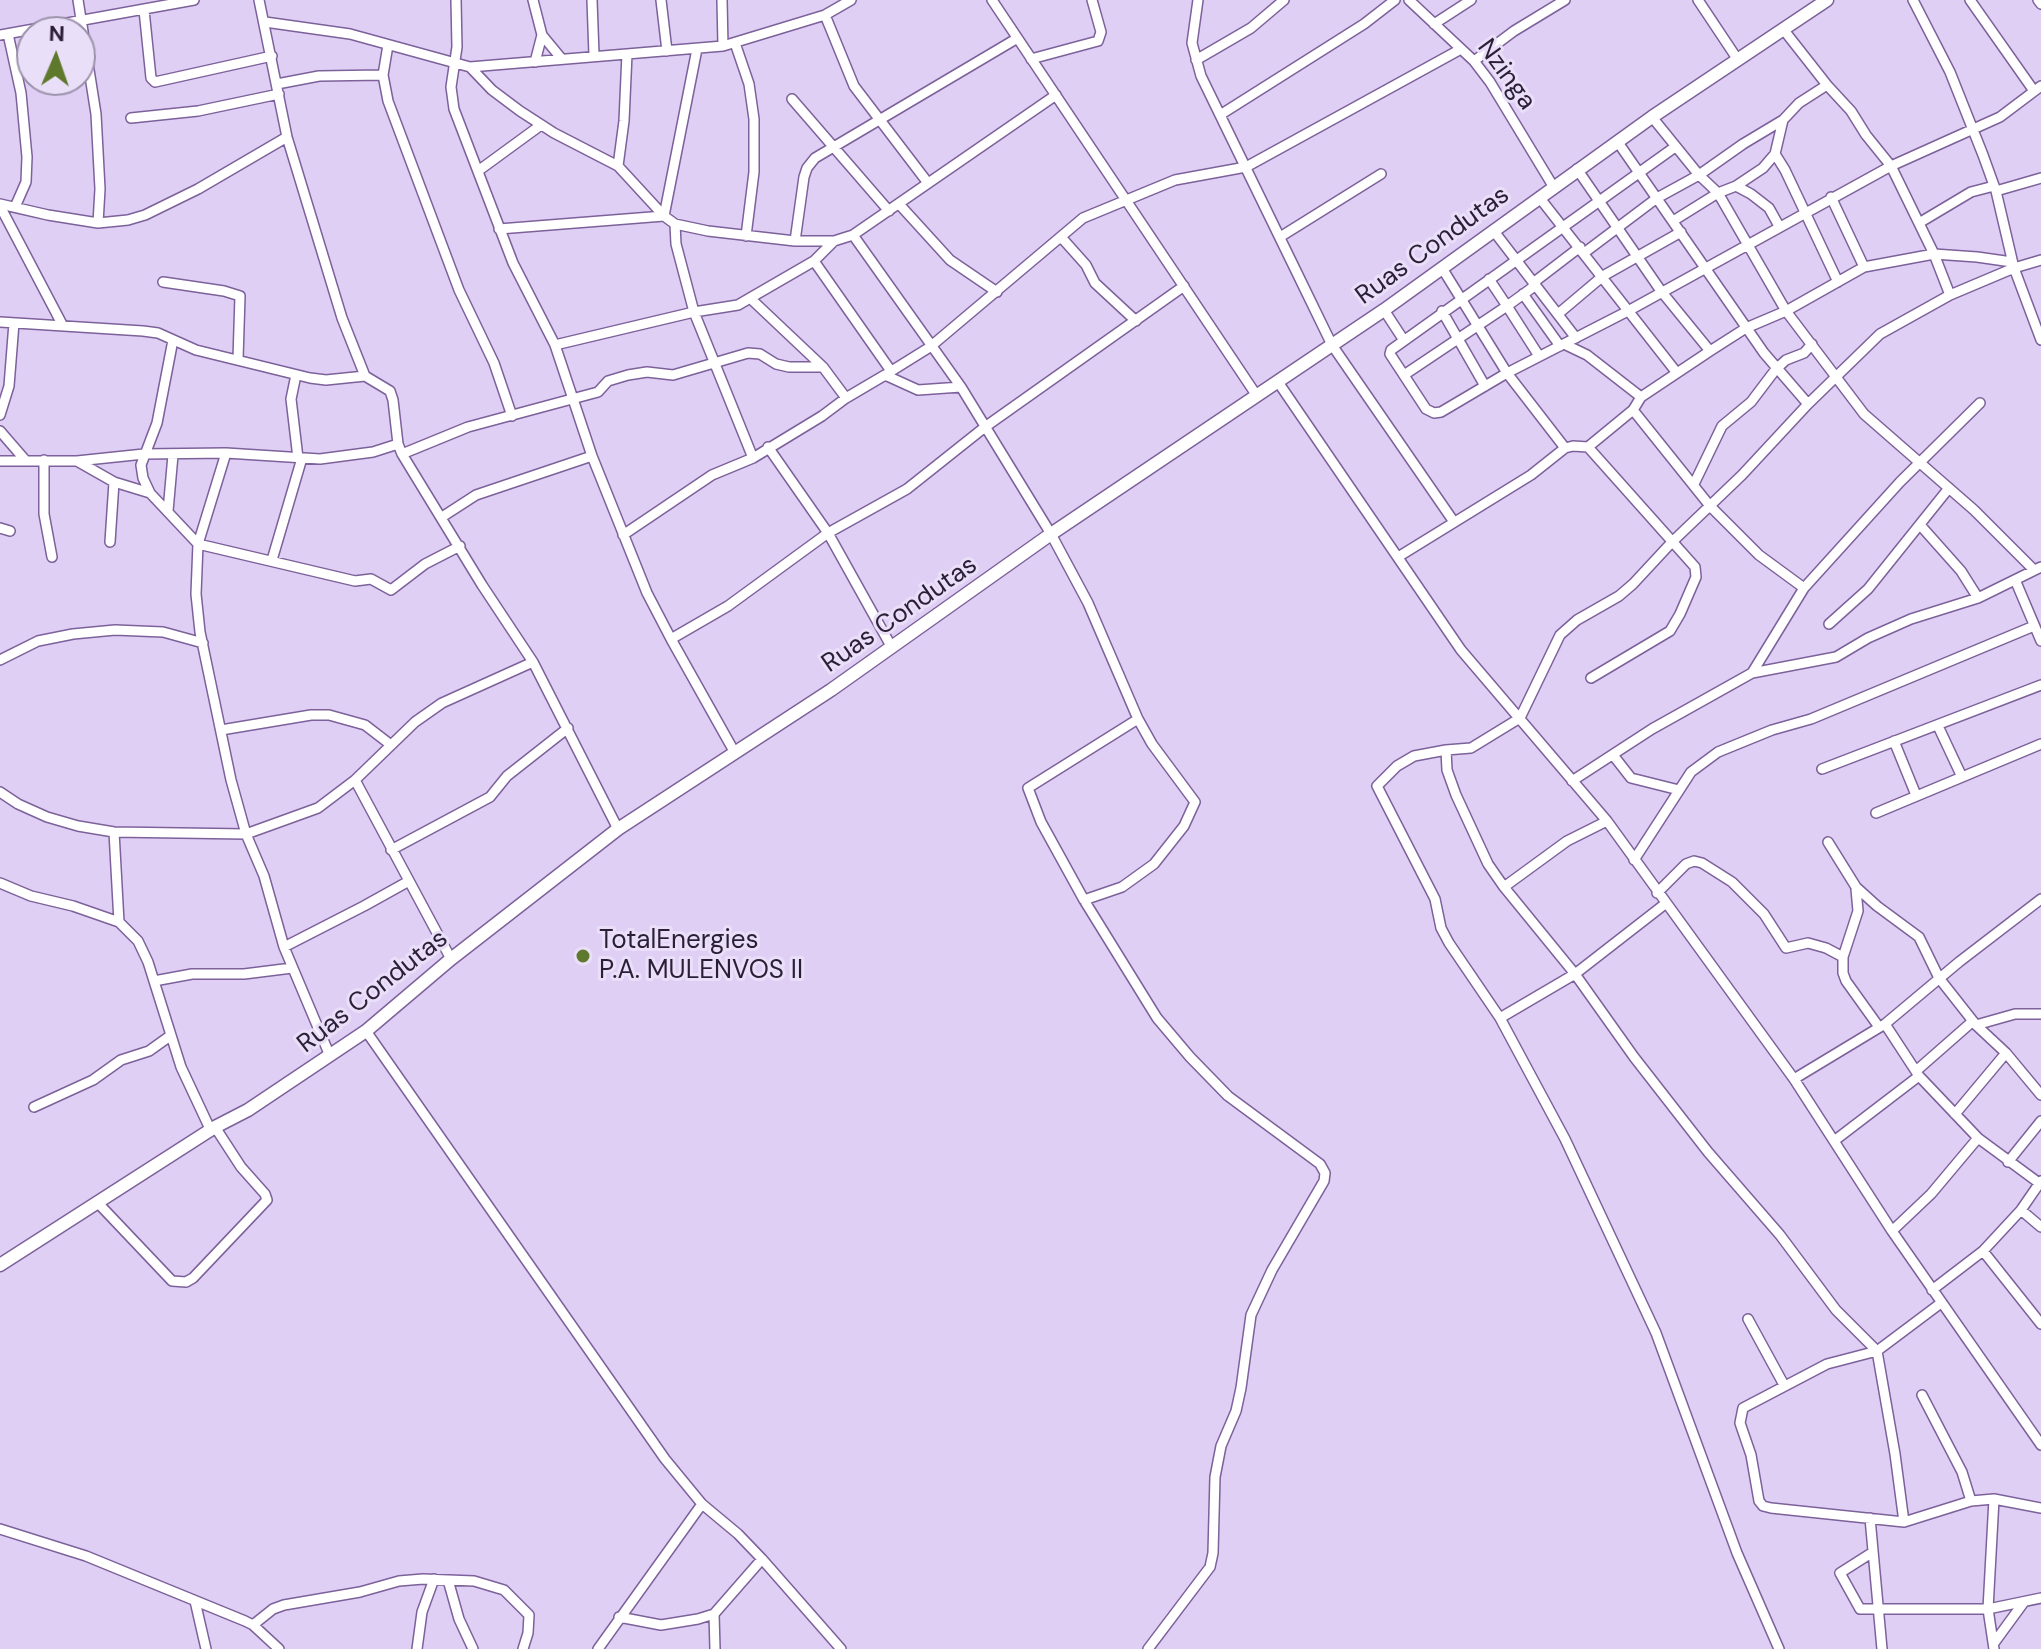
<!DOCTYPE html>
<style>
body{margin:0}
#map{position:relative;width:2041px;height:1649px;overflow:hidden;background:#e0cff5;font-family:"DM Sans",sans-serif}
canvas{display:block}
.north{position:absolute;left:16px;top:16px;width:80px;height:80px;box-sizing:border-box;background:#eadff9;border:2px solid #9d92ab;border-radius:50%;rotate:2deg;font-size:22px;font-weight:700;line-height:32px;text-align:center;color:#2a1f37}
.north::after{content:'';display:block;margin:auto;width:28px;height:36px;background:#5f792c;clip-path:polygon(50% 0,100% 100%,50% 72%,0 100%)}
</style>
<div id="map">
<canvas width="2041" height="1649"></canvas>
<div class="north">N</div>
</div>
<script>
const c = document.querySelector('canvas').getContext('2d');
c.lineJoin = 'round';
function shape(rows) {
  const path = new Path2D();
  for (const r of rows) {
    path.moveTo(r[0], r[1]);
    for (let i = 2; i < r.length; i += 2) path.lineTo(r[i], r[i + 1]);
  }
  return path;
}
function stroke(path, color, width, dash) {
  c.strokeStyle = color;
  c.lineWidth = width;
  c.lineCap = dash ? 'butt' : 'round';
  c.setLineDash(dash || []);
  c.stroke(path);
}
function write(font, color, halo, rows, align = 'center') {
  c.font = font + ' "DM Sans",sans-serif';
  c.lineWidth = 6;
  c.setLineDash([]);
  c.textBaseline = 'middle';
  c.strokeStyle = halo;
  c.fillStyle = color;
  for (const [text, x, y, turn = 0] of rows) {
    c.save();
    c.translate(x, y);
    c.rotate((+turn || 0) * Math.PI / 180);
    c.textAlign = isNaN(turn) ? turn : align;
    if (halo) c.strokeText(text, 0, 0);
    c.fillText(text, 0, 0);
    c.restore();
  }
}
const street = shape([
 [78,0,96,114,100,189,98,223],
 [259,0,287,137,342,318,365,376,390,391,393,400,398,444,402,454,482,585,533,662,618,829],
 [456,0,457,47,451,87,454,109,513,263,555,345,592,456,647,593,671,639],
 [533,0,542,35,561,58],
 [592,0,594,55],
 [661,0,667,51],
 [722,0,723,46],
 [992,0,1257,396],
 [1198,0,1192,43,1201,76,1297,273,1332,345,1454,522],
 [1409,0,1474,61,1490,82,1553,186],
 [1698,0,1738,60],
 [1913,0,1950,72,1983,155,1996,191,2014,268,2041,340],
 [1970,0,2034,91],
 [2038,0,2041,4],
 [144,10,151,78,155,82,272,56],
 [825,15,854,86,928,183],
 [265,22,350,34,470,67,492,90,520,111,554,133,618,166,664,216,675,224,708,231,795,241,834,241,853,235,961,387,1051,534,1088,603,1138,719,1028,788,1041,822,1084,900,1157,1018,1190,1057,1228,1096,1320,1164,1325,1173,1324,1181,1272,1270,1251,1315,1241,1388,1236,1411,1221,1446,1215,1477,1213,1553,1210,1567,1148,1649],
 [1434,24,1471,0],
 [1783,29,1827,85,1851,111,1866,135,1891,166,1934,254,1977,257,2012,262],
 [8,34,21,93,27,157,26,182,15,207],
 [0,35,194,0],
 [735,43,749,84,754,119,754,172,746,236],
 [388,45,383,75,388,101,459,290,494,363,512,416],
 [1031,59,1098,41,1101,32,1092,0],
 [1196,60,1251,28,1284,0],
 [1474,61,1514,31,1565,0],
 [535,62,542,35],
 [470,67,723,46,825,15,851,0],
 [277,84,319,76,383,75],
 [792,99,889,211],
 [1220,115,1364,24,1395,0],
 [1652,117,1699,175,1743,144,1783,120,1799,103,1827,85],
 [131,118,198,111,279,94],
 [1617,141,1764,353,1808,404],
 [1675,147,1391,350,1390,354,1426,409,1434,413,1441,412,1507,373,1628,311,1891,166,2000,117,2041,86],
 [1775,154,1785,170,1838,282],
 [618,166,624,121,627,54],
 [1577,169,1661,291,1710,351,1746,328,1786,311,1864,267,1934,254,1950,295],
 [478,171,541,125],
 [1736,186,1763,168,1775,154,1783,120],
 [1996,191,2041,178],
 [1539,197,1677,373,1641,397,1633,410],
 [1831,197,1864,267],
 [0,204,48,215,98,223,128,220,145,215,198,189,287,137],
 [899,204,950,260,997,292],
 [0,206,63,326],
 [1673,221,1718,193,1786,311,1864,414,1974,510,2034,570],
 [1919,223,1971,192,1994,186],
 [675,224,676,244,694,312,753,458],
 [499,229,664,216,697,49],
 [1493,230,1576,338],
 [853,235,1056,95],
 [1061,237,1086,265,1095,283,1136,321],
 [1280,237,1381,174],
 [795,241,804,177,807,168,815,158,1016,39],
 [1584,253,1657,198,1699,175,1718,193,1736,186,1751,194,1769,208,1779,226],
 [814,261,891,371],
 [1442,268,1507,373,1565,448],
 [163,282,224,291,240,296,238,359],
 [1533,283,1580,247],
 [1536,285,1507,306,1539,356],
 [1523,294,1560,346],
 [750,298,823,367],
 [1384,310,1403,339],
 [1442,311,1485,386],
 [1558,314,1603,276,1681,232],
 [0,322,143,331,158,333,196,350,310,378,326,380,365,376],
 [1564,344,1587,355,1641,397],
 [555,345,694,312,738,305,814,261,834,241],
 [1677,373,1710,351],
 [296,375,291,399,298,458],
 [885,375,930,347,1083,218,1175,180,1246,167,1461,49],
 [1404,375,1507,306,1489,279],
 [1278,382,1461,650,1607,821,1794,1079,1892,1231,2041,1445],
 [0,415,9,386,14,323],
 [0,431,26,461],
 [768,447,828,533,891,646],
 [1588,447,1695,567,1696,577,1680,614,1670,631,1591,678],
 [226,453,198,544,196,594,200,632,231,780,246,834,264,876,284,947,330,1056],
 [402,454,468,427,598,392,608,381,628,375,647,372,673,375,748,353,760,354,776,364,789,367,823,367,846,398,885,375,918,390,961,387],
 [44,460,44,514,52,557],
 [0,461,77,461,144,454,226,453,320,459,373,452,398,444],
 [77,461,114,482,150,493,198,544,355,581,371,579,391,590,425,564,460,546],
 [1694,484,1722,426,1751,402,1776,369,1786,360,1804,353,1812,344],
 [150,493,143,478,141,465,157,423,173,340],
 [168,511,173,455],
 [442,517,476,495,592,456],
 [1921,526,1961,571,1978,598],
 [0,528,10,531],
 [623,535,712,475,753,458,822,416,846,398],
 [110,542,114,482],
 [1398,557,1531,475,1565,448,1573,446,1588,447,1633,410,1710,506,1759,555,1804,588],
 [272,560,302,458],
 [2016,582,2041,641],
 [1829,624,1868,589,1949,488],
 [0,660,38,641,73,634,115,630,163,632,203,643],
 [1752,673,1804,588,1900,482,1980,403],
 [1938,726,1962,777],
 [221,730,311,715,329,715,365,725,391,745],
 [1894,741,1916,795],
 [1446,750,1471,748,1520,718,1560,635,1577,620,1619,596,1633,584,1672,542,1742,475,1808,404,1880,334,1950,295,2014,268,2041,260],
 [735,753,671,639,728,606,828,533,907,489,985,427,1184,286],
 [1613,755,1631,778,1679,790],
 [1822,769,2041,685],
 [355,780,451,959],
 [1572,781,1652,729,1752,673,1836,657,1868,638,1911,619,1978,598,2041,567],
 [0,792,18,804,47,817,78,826,114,832,246,834,318,808,355,780,415,722,442,703,533,662],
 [1876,813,2041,744],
 [114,832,119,922,138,941,148,962,181,1067,211,1131],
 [1828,842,1856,887,1877,906,1919,937,1939,978,1976,1025,2006,1053,2041,1095],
 [391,850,490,797,507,776,568,728],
 [1634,860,1691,772,1718,752,1772,730,1811,719,2034,626],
 [0,883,31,896,73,906,119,922],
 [1504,887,1567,841,1607,821],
 [1856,889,1858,911,1843,957,1843,973,1846,981,1879,1027],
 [1657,893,1686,864,1694,861,1702,863,1732,882,1764,914,1786,948,1808,943,1826,948,1843,957],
 [1084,900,1122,887,1154,864,1184,826,1195,802,1152,744,1138,719],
 [284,947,364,906,409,881],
 [154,981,192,974,244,974,292,968],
 [1500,1018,1575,974,1665,904],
 [1885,1024,1919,1076,1978,1138,2039,1183],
 [1976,1025,2015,1014,2041,1014],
 [366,1031,665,1459,702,1504,738,1534,762,1559,841,1649],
 [1916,1071,1973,1021],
 [1794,1079,1885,1024,1959,962,2041,899],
 [34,1107,93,1080,121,1060,149,1051,170,1036],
 [1955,1114,2006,1053],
 [1834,1141,1919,1076],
 [2008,1162,2041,1121],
 [98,1203,172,1281,186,1282,193,1278,267,1200,265,1194,241,1167,215,1127],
 [2021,1210,2041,1227],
 [1892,1231,1931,1194,1978,1138],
 [1983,1251,2041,1324],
 [1932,1290,1983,1251,2021,1210,2041,1181],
 [1941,1303,1877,1351,1827,1364,1743,1408,1740,1423,1751,1455,1759,1501,1763,1506,1771,1508,1904,1522,1971,1501,1994,1499,2041,1508],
 [1748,1319,1784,1385],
 [1922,1395,1962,1472,1971,1501],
 [1870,1518,1882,1649],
 [0,1529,86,1556,245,1621,253,1625,279,1649],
 [1873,1552,1840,1573,1860,1609,1988,1609,2041,1598],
 [448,1580,459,1619,473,1649],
 [195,1601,206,1649],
 [714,1614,715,1649],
 [619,1617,661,1625,698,1619,714,1614,762,1559],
 [253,1625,273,1609,284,1605,360,1592,399,1581,423,1579,474,1581,504,1590,529,1615,528,1633,523,1649],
 [1994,1643,2024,1602],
 [417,1649,422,1612,434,1579],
 [598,1649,702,1504],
 [1779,1649,1737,1553,1656,1333,1565,1139,1500,1018,1449,943,1441,928,1435,899,1377,786,1397,766,1414,756,1446,750,1447,770,1456,795,1488,864,1504,887,1575,974,1634,1057,1708,1152,1780,1235,1836,1310,1877,1351,1895,1454,1904,1522],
 [1994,1649,1988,1609,1994,1499]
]);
const secondary = shape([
 [0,1265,215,1127,248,1110,366,1031,451,959,618,829,831,690,1051,534,1384,310,1652,117,1827,0]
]);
stroke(street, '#7c619a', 12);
stroke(secondary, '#7c619a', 15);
stroke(street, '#fff', 9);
stroke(secondary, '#fff', 12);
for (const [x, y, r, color] of [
 [583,956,8,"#5f792c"]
]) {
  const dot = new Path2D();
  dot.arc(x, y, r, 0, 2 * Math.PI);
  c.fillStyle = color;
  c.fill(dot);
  stroke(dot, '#eadff9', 3);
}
write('26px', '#2a1f37', '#eadff9', [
 ["Nzinga",1506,75,54],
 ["Ruas Condutas",1433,246,-36],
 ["Ruas Condutas",900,615,-35],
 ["Ruas Condutas",373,992,-38]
]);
write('26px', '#2a1f37', '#eadff9', [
 ["TotalEnergies",599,941],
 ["P.A. MULENVOS II",599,971]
], 'left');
</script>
